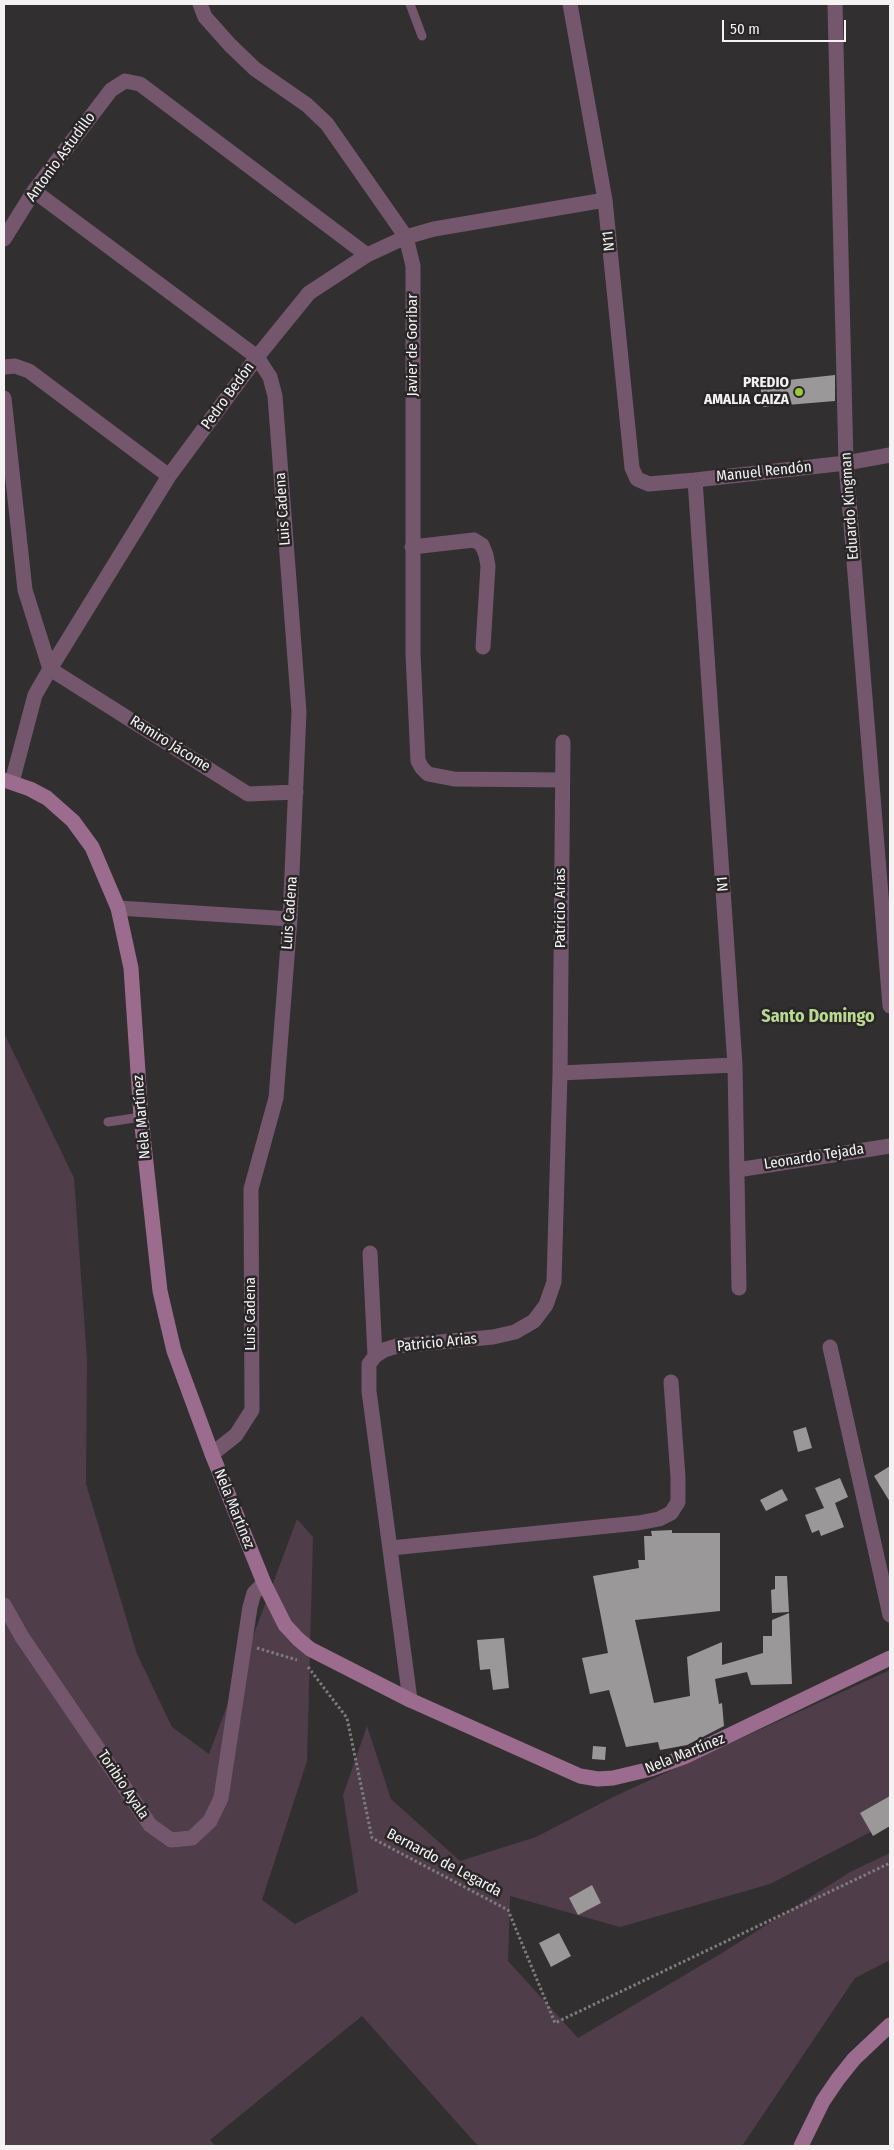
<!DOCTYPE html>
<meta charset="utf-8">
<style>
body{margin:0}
#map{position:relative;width:894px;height:2150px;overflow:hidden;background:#322f31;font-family:"Fira Sans Condensed",sans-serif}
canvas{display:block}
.frame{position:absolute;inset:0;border:5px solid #f4f2f3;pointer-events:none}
.scale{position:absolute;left:722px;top:20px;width:124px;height:22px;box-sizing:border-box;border:2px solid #f4f2f3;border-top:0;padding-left:6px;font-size:15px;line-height:18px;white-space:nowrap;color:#f4f2f3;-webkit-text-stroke:4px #282627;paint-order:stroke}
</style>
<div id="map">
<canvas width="894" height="2150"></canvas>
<div class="frame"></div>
<div class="scale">50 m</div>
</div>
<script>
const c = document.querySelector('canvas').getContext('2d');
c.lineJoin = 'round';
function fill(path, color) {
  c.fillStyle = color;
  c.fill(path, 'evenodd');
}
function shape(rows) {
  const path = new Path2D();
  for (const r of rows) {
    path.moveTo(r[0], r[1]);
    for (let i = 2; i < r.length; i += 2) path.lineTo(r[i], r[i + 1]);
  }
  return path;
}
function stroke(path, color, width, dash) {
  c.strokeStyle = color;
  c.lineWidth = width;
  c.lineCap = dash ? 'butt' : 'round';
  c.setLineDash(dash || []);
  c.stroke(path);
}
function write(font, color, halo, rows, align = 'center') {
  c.font = font + ' "Fira Sans Condensed",sans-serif';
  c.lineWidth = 5;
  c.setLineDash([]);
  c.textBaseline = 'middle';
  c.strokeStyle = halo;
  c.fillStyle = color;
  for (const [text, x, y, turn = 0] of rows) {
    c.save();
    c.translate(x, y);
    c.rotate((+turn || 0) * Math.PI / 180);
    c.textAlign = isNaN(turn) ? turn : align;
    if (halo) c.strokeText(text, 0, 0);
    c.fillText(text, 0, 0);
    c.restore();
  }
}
fill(shape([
 [4,1033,74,1178,87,1360,86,1484,137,1654,172,1727,209,1754,297,1519,313,1537,307,1761,262,1900,295,1924,358,1892,343,1795,367,1726,391,1799,460,1861,536,1837,613,1797,890,1670,890,1822,770,1884,620,1927,510,1896,508,1961,578,2038,722,1953,850,1872,890,1853,890,1960,855,1978,742,2146,478,2146,362,2016,210,2140,216,2146,4,2146]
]), '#4f3d4a');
fill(shape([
 [835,375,835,401,763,407,760,383],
 [806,1427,812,1448,798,1452,793,1431],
 [890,1466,890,1502,874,1476],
 [840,1478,848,1497,835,1503,844,1527,821,1536,819,1530,812,1533,805,1515,824,1508,815,1488],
 [782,1489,788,1500,766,1511,760,1500],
 [672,1530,672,1533,720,1533,720,1611,635,1620,654,1703,690,1696,687,1657,722,1642,722,1665,763,1653,763,1636,772,1636,772,1620,789,1613,792,1684,751,1685,747,1672,715,1679,719,1704,722,1703,724,1726,687,1745,660,1750,658,1742,626,1747,609,1690,590,1694,582,1658,608,1653,593,1576,639,1568,638,1560,645,1560,644,1536,652,1536,651,1531],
 [775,1576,787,1576,789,1612,772,1613,771,1590,775,1589],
 [504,1638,509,1688,493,1690,490,1669,480,1670,477,1640],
 [593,1746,606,1747,605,1760,592,1759],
 [890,1796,890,1826,873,1836,860,1813],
 [592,1885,601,1903,578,1915,569,1898],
 [559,1933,571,1956,551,1967,539,1943]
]), '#9a9899');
stroke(shape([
 [257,1648,297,1660],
 [308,1667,347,1718,372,1838,508,1910,555,2023,890,1863]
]), '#7e7c7d', 3, [2.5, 2.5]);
stroke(shape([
 [410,4,422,36],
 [108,1122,141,1117]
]), '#75576d', 9);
stroke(shape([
 [200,4,205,17,230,45,255,69,307,105,327,124,406,237,413,266,413,654,418,761,422,768,428,774,454,779,562,780],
 [570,4,605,200,632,468,637,479,649,484,695,480,846,463,890,455],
 [835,4,846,463,890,1006],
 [34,191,257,357,270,377,275,396,299,712,290,919,276,1098,251,1189,252,1410,236,1435,212,1454],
 [4,239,34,191,111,90,125,81,140,84,367,255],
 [4,367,15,366,29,371,169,476],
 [4,398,25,590,50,669,248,794,296,792],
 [695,480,735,1065,739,1288],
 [412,547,474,540,482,545,486,555,488,566,483,647],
 [12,782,35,695,50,669,169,476,257,357,309,293,367,255,406,237,434,229,605,200],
 [118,908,290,919],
 [560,1073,563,742],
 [737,1170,890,1146],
 [370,1253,375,1356],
 [830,1347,890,1615],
 [391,1548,638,1523,659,1519,671,1513,678,1502,678,1477,671,1382],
 [4,1605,22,1637,150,1825,171,1840,192,1838,210,1821,221,1798,250,1607,254,1593,264,1583],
 [410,1700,369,1391,369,1364,375,1356,384,1350,397,1346,493,1337,515,1332,534,1321,546,1305,554,1282,560,1073,735,1065]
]), '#75576d', 15);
stroke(shape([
 [4,780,30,789,47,798,73,821,92,847,118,908,131,968,141,1117,160,1291,174,1351,212,1454,264,1583,285,1625,298,1639,310,1649,410,1700,580,1776,598,1779,613,1778,651,1769,684,1757,890,1658],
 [801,2146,823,2101,838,2079,854,2059,890,2025]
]), '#9b6c8e', 15);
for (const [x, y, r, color] of [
 [799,392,5,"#97cb38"]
]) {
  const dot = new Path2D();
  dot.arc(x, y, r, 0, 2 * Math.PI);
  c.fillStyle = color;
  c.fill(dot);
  stroke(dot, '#282627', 2);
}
write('15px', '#f4f2f3', '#282627', [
 ["Antonio Astudillo",61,157,-54],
 ["N11",609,241,-96],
 ["Javier de Goribar",413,345,-90],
 ["Pedro Bedón",228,396,-54],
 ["Manuel Rendón",764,472,-6],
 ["Eduardo Kingman",850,506,-94],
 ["Luis Cadena",283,509,-94],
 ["Ramiro Jácome",170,744,32],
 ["N1",723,884,-94],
 ["Patricio Arias",561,908,-90],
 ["Luis Cadena",290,913,-86],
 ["Nela Martínez",142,1117,-95],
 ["Leonardo Tejada",814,1157,-9],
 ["Luis Cadena",251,1314,-90],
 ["Patricio Arias",437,1343,-6],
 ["Nela Martínez",234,1509,68],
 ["Nela Martínez",685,1754,-22],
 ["Toribio Ayala",123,1785,56],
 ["Bernardo de Legarda",444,1863,28]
]);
write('bold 15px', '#f4f2f3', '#282627', [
 ["PREDIO",789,383],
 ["AMALIA CAIZA",789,400]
], 'right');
write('bold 18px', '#bad891', '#282627', [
 ["Santo Domingo",818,1017]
]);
</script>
